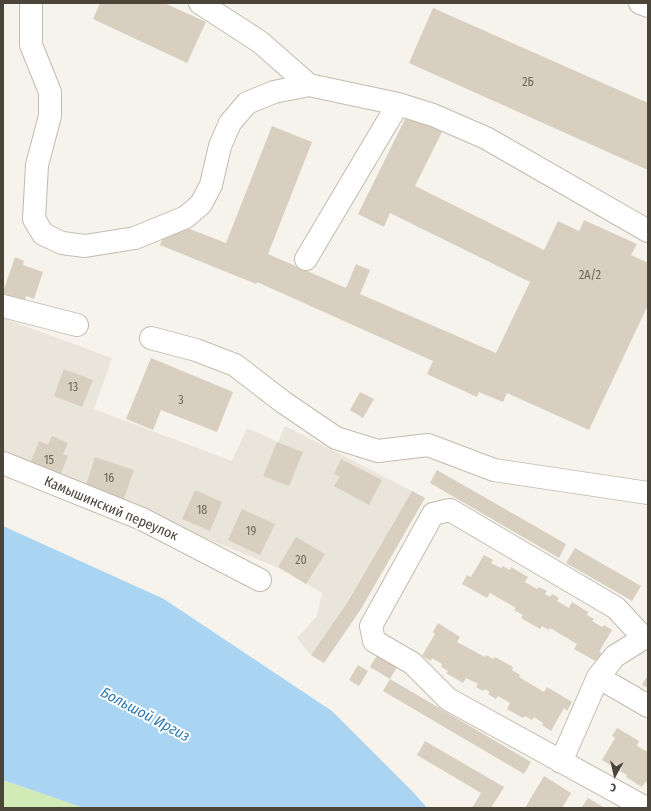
<!DOCTYPE html>
<meta charset="utf-8">
<style>
body{margin:0}
#map{position:relative;width:651px;height:811px;overflow:hidden;background:#f6f3ec;font-family:"Fira Sans Condensed",sans-serif}
canvas{display:block}
.frame{position:absolute;inset:0;border:4px solid #4b4439;pointer-events:none}
.north{position:absolute;left:595px;top:755px;width:40px;height:40px;-webkit-text-stroke:3px #fff;paint-order:stroke;rotate:188deg;font-size:11px;font-weight:700;line-height:16px;text-align:center;color:#4b4439}
.north::after{content:'';display:block;margin:auto;width:14px;height:18px;background:#4b4439;clip-path:polygon(50% 0,100% 100%,50% 72%,0 100%)}
</style>
<div id="map">
<canvas width="651" height="811"></canvas>
<div class="frame"></div>
<div class="north">С</div>
</div>
<script>
const c = document.querySelector('canvas').getContext('2d');
c.lineJoin = 'round';
function fill(path, color) {
  c.fillStyle = color;
  c.fill(path, 'evenodd');
}
function shape(rows) {
  const path = new Path2D();
  for (const r of rows) {
    path.moveTo(r[0], r[1]);
    for (let i = 2; i < r.length; i += 2) path.lineTo(r[i], r[i + 1]);
  }
  return path;
}
function stroke(path, color, width, dash) {
  c.strokeStyle = color;
  c.lineWidth = width;
  c.lineCap = dash ? 'butt' : 'round';
  c.setLineDash(dash || []);
  c.stroke(path);
}
function write(font, color, halo, rows, align = 'center') {
  c.font = font + ' "Fira Sans Condensed",sans-serif';
  c.lineWidth = 4;
  c.setLineDash([]);
  c.textBaseline = 'middle';
  c.strokeStyle = halo;
  c.fillStyle = color;
  for (const [text, x, y, turn = 0] of rows) {
    c.save();
    c.translate(x, y);
    c.rotate((+turn || 0) * Math.PI / 180);
    c.textAlign = isNaN(turn) ? turn : align;
    if (halo) c.strokeText(text, 0, 0);
    c.fillText(text, 0, 0);
    c.restore();
  }
}
fill(shape([
 [3,318,112,358,94,409,232,461,247,428,278,442,285,426,412,491,348,600,311,655,297,638,317,616,322,593,279,568,3,456]
]), '#eae5da');
fill(shape([
 [3,780,84,808,3,808]
]), '#d2eab5');
fill(shape([
 [3,526,164,599,332,711,414,793,427,808,84,808,3,780]
]), '#a9d4f2');
fill(shape([
 [100,3,164,3,206,22,187,63,93,19],
 [433,8,648,103,648,170,409,63],
 [408,113,443,130,415,186,544,250,558,221,579,231,584,220,637,244,631,255,648,263,648,305,589,430,507,393,503,402,479,392,477,397,427,374,433,361,257,282,256,284,160,245,169,221,226,243,272,126,312,142,268,254,346,288,356,264,370,270,360,294,496,353,530,282,390,213,384,227,358,214],
 [15,257,24,261,23,265,43,272,34,299,26,296,23,305,3,297,3,292],
 [151,358,233,392,217,432,161,410,153,430,126,419],
 [64,369,93,380,82,407,54,396],
 [360,392,374,399,363,418,350,410],
 [52,436,68,443,63,454,68,456,59,478,29,466,39,441,48,445],
 [277,442,303,452,289,486,263,476],
 [95,457,134,470,123,501,85,488],
 [341,459,382,480,369,505,334,486,340,477,334,474],
 [437,470,566,544,559,558,430,483],
 [195,490,222,502,210,531,182,519],
 [412,491,425,498,361,609,324,663,311,655,348,601],
 [242,509,275,524,260,555,228,540],
 [296,537,325,554,306,584,278,567],
 [575,548,641,586,632,601,566,563],
 [484,555,493,560,491,563,501,568,503,566,510,570,511,567,528,577,525,582,537,589,539,587,547,591,545,594,550,597,552,594,559,598,557,601,569,608,572,602,588,612,587,615,594,619,592,621,602,627,604,625,612,630,599,652,602,653,597,662,574,649,577,644,550,628,549,630,542,626,540,629,521,618,523,615,514,610,516,608,490,593,487,598,462,584,467,575,471,577],
 [438,623,460,637,457,642,485,657,486,655,493,659,495,657,513,667,512,670,520,675,519,677,544,692,547,687,572,702,567,711,564,708,551,731,542,725,543,723,534,717,532,720,525,716,523,718,507,709,510,703,498,696,496,699,488,694,490,692,485,689,483,691,476,687,478,684,466,678,463,683,446,673,448,671,441,667,442,664,432,658,431,661,422,656,435,634,433,632],
 [380,650,400,662,390,679,370,667],
 [358,665,368,671,359,686,349,680],
 [648,675,648,688,642,685],
 [390,679,531,762,524,774,383,691],
 [617,728,639,741,637,746,648,752,648,783,645,782,642,787,626,777,627,775,620,771,622,768,612,762,610,765,602,760,615,738,612,736],
 [425,741,504,787,491,808,472,808,481,793,417,755],
 [544,776,571,793,562,808,525,808],
 [588,798,605,808,581,808]
]), '#d8cfc1');
const minor = shape([
 [31,3,31,45,50,92,50,116,37,165,34,219,43,234,62,243,85,246,135,238,186,217,201,204,211,185,220,146,230,123,247,103,274,92,309,85,398,104],
 [200,3,260,42,309,85],
 [640,3,648,6],
 [306,259,398,104,433,115,486,138,648,231],
 [3,306,77,325],
 [151,338,196,350,235,365,283,402,336,438,378,451,428,445,494,470,648,493],
 [3,463,142,519,260,580],
 [598,677,648,706],
 [561,762,598,677,615,656,644,638],
 [646,808,448,699,412,663,374,641,371,626,433,514,450,510,616,608,644,638,648,638]
]);
stroke(minor, '#c2bbae', 24);
stroke(minor, '#fff', 22);
write('12px', '#6e675b', null, [
 ["2Б",528,83],
 ["2А/2",590,276],
 ["13",73,388],
 ["3",181,401],
 ["15",49,461],
 ["16",109,479],
 ["18",202,511],
 ["19",251,532],
 ["20",301,561]
]);
write('14px', '#4b4439', '#fff', [
 ["Камышинский переулок",111,509,23]
]);
write('italic 15px', '#2e7ab2', '#fff', [
 ["Большой Иргиз",145,715,28]
]);
</script>
